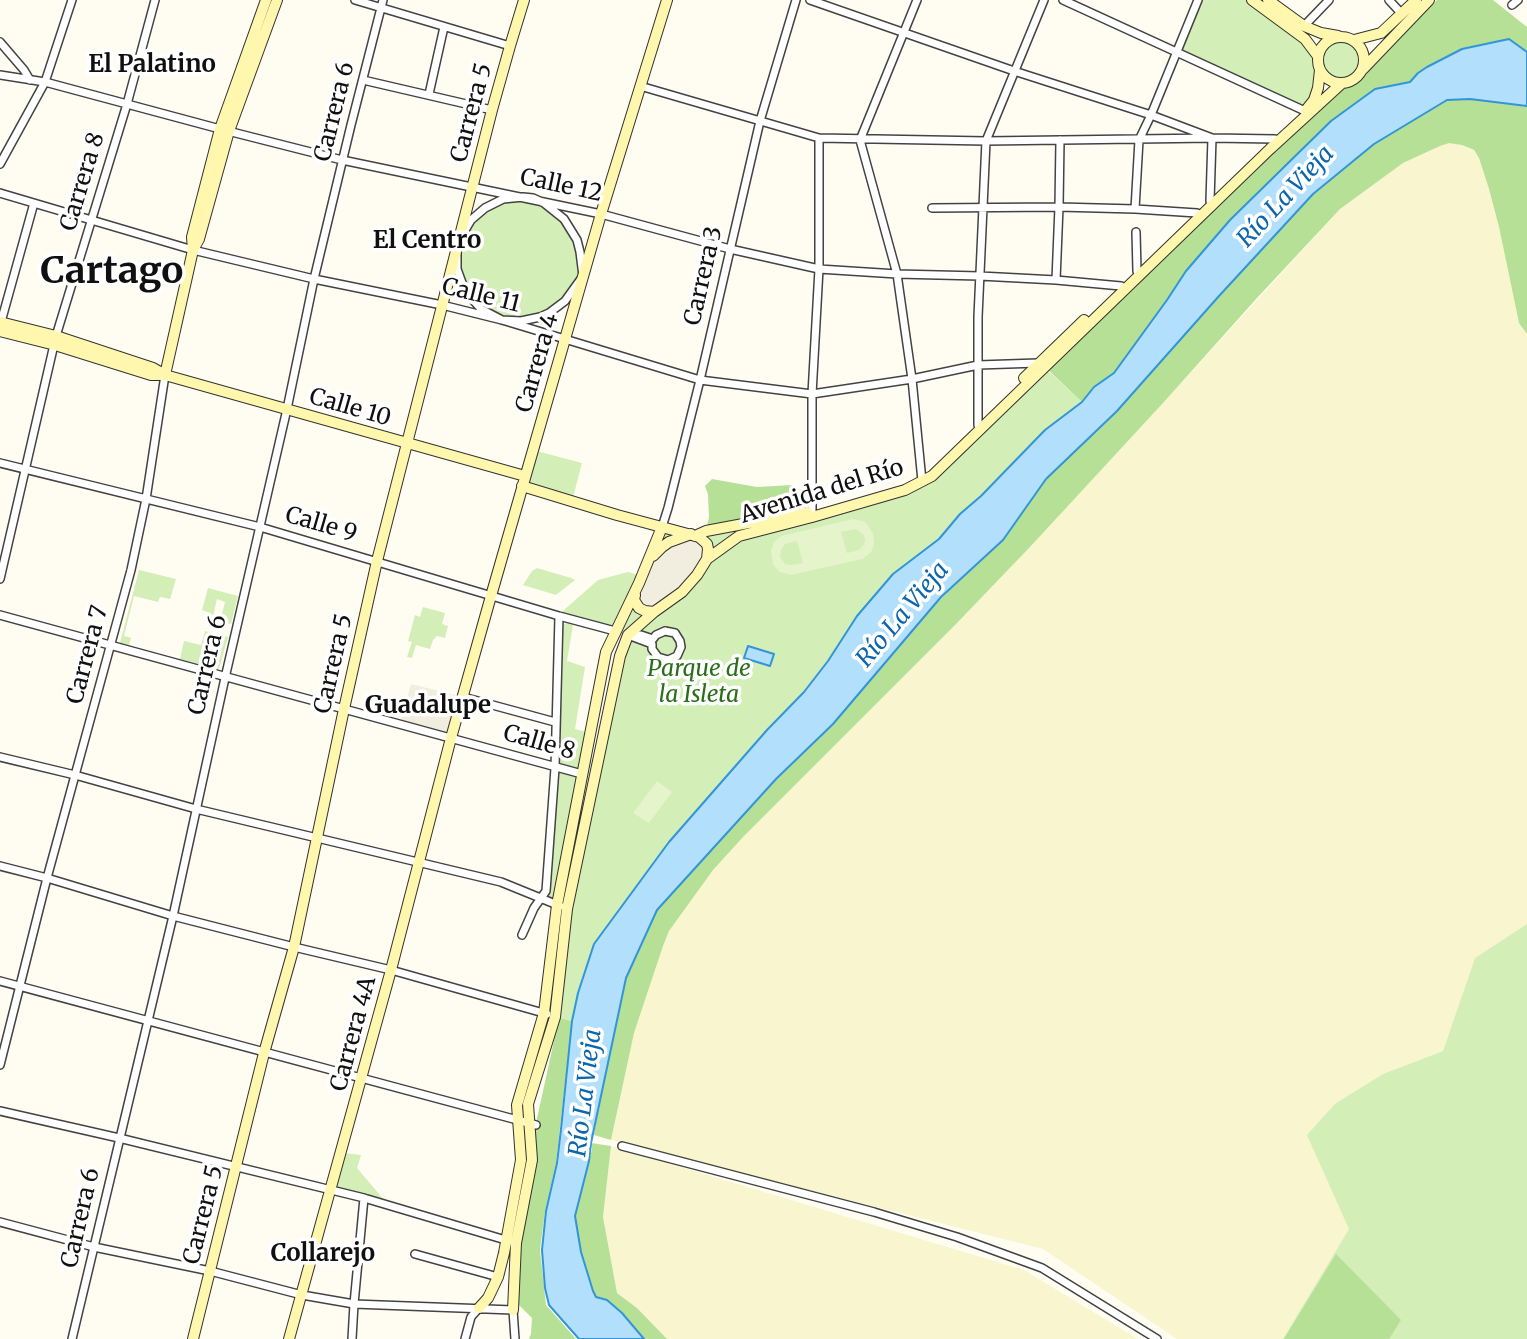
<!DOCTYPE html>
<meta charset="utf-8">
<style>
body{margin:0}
canvas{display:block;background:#fffdf2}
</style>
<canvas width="1527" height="1339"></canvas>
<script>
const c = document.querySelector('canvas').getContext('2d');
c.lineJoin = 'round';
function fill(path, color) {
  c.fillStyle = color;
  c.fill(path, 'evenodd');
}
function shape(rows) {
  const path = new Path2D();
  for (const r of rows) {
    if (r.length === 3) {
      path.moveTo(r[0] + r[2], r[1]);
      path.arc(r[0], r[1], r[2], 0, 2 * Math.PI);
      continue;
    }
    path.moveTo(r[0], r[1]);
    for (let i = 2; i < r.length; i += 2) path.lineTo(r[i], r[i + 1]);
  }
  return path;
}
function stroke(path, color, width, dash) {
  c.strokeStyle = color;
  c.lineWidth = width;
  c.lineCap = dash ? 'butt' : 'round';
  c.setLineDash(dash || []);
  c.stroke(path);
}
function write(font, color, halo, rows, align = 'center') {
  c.font = font + ' Merriweather,serif';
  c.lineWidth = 7;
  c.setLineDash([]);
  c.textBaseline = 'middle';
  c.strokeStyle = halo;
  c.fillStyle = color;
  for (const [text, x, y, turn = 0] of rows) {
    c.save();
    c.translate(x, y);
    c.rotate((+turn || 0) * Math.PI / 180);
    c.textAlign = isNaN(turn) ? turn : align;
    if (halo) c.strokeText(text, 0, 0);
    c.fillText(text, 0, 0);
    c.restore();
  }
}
fill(shape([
 [1449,142,1462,145,1474,151,1479,158,1489,189,1499,227,1519,323,1527,334,1527,924,1475,958,1443,1051,1383,1074,1336,1103,1349,1229,1284,1339,1177,1339,1043,1249,611,1140,634,1033,663,946,669,931,713,870,744,836,956,624,1030,547,1163,403,1340,209,1403,163],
 [611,1146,1024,1270,1138,1339,667,1339,637,1308,617,1293,603,1217]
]), '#f8f5cf');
fill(shape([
 [1198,0,1252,0,1319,53,1323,45,1330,39,1338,36,1349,38,1354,40,1361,48,1364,58,1363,69,1355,78,1344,83,1333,81,1324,75,1305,111,1177,51],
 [533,198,572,230,583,276,557,307,521,321,491,315,465,291,457,257,466,228,494,203],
 [1044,367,1082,402,1045,430,981,496,960,514,939,539,893,574,857,616,828,661,804,692,767,730,669,842,594,944,578,993,572,1021,555,1017,567,909,628,635,559,616,565,609,598,580,628,572,642,576,662,527,695,536,819,509,894,489,932,476],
 [533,450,582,463,572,501,522,486],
 [537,568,571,578,575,580,556,595,523,585,532,571],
 [139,570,176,579,170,599,160,597,158,602,134,596,124,636,131,638,129,645,120,643],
 [208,588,238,596,231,624,220,622,225,602,217,599,211,624,207,623,210,613,202,610],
 [423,607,445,613,442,624,448,626,445,638,437,636,433,640,430,649,416,645,412,658,407,657,412,642,408,641,415,615,420,617],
 [566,623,573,625,567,661,585,667,575,729,590,733,557,905,541,899,546,891,558,628],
 [205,631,228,637,219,669,180,659,184,641,201,645],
 [1527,924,1527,1339,1283,1339,1349,1229,1307,1135,1336,1103,1383,1074,1443,1051,1475,958],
 [344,1153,361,1155,357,1168,385,1201,333,1188]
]), '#d3eeb7');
fill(shape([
 [1437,0,1493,0,1527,27,1527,53,1462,49,1427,67,1418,73,1410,82,1375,89,1333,119,1230,220,1186,271,1167,300,1114,373,1094,387,1082,402,1045,367,1306,117,1361,76],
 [1470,99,1527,106,1527,334,1519,323,1499,227,1489,189,1479,158,1474,150,1462,145,1449,143,1440,146,1403,163,1340,209,1257,298,1163,403,1030,547,956,624,744,836,713,870,669,931,663,946,634,1033,611,1140,594,1135,599,1103,626,977,657,910,776,779,833,724,941,597,1003,540,1046,479,1117,411,1219,296,1313,194,1374,144,1447,100],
 [712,479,757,487,793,485,800,490,812,511,706,531,709,517,708,494,705,486],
 [559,1018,572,1021,556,1163,545,1211,540,1250,546,1305,576,1339,529,1339,531,1334,532,1318,518,1304,516,1276,518,1245,533,1177,536,1123],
 [591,1143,611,1146,603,1217,617,1293,637,1308,667,1339,644,1339,622,1313,607,1300,596,1297,593,1291,581,1252,575,1216,592,1149],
 [1336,1254,1401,1320,1389,1339,1284,1339]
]), '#b6e095');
fill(shape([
 [853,519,863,521,867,524,873,533,874,543,873,548,871,552,863,559,790,575,780,572,773,565,771,551,774,542,781,536],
 [856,529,863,534,865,539,864,544,859,550,847,553,841,532],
 [797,541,803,563,791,565,785,564,780,557,781,550,785,544],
 [657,781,672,792,649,823,633,813]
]), '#e5f4ca');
fill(shape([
 [691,534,707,544,697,575,648,612,635,596,655,553],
 [411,684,463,697,451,738,400,724]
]), '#f1eddf');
const water = shape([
 [1509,39,1527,52,1527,106,1470,99,1447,100,1374,144,1313,194,1219,296,1117,411,1046,479,1003,540,941,597,833,724,776,779,657,910,626,978,591,1143,589,1161,575,1216,581,1252,593,1291,596,1297,607,1300,622,1313,644,1339,579,1339,549,1305,545,1288,542,1250,546,1211,557,1163,561,1129,572,1021,578,993,594,944,669,842,767,730,804,692,828,661,857,616,893,574,939,539,960,514,981,496,1045,430,1082,402,1094,387,1114,373,1167,300,1186,271,1230,220,1331,121,1375,89,1410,82,1418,73,1427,67,1462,49,1509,39],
 [748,646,774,654,770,666,744,658,748,646]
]);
fill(water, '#b2dffb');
stroke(water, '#3295d9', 2);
const street = shape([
 [355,0,510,46],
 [810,0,1014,71,1151,115,1212,138,1275,139],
 [917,0,860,140,897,274,912,379,922,481],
 [1063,0,1305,111],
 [1389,0,1402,14],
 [1512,5,1518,0],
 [1304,26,1329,0],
 [0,42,24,70,30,80],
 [0,75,45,82,220,129,342,160,601,214,730,249,819,269,897,274,980,276,1056,280,1121,286],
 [363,80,492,110],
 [640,86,819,138,986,141,1212,138],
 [429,94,444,27],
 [0,164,45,82,72,0],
 [0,193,193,250,314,279,442,305,502,320,700,380,812,394,912,379,978,365,1038,363],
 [523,197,533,198,544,203,564,219,577,240,580,252,583,276,565,301,549,313,540,317,521,321,502,320,481,309,465,291,457,269,457,244,471,220,485,208,503,199,523,197],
 [1210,201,1212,138],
 [932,208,1059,207,1135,209,1197,213],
 [1135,209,1139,140,1151,115,1198,0],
 [1136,232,1137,271],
 [1056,280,1059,207,1060,140],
 [1,322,34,203],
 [978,425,978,317,986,141,1044,0],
 [0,463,260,527,559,616,615,631],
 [812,511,812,394,819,269,819,138],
 [662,527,668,508,700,380,760,121,796,0],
 [0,579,56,336,127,104,155,0],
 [0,615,582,774],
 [665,631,675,633,680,641,681,647,677,656,668,660,658,657,652,649,652,644,628,635,641,635,653,639,656,635,665,631],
 [463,697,555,722],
 [0,757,75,775,196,809,501,882,560,906],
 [0,866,47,878,173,916,294,947,391,970,547,1014],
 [522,935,534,908,546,891,555,768,559,616],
 [0,981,536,1125],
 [0,1065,47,878,131,570,146,499,165,375],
 [0,1111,119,1138,364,1198,509,1241],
 [622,1146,874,1212,957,1237,1042,1268,1157,1339],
 [0,1222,94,1247,210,1271,302,1295,354,1304,513,1310,515,1339],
 [415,1254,498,1277],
 [72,1339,173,916,225,678,287,409,314,279,351,125,383,0],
 [352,1339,354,1304,364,1198],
 [465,1339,471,1317,479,1308]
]);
const secondary = shape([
 [1252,0,1305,39,1317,55],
 [1268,0,1304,26,1321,33,1338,36],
 [1341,60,23],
 [1354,40,1381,33,1416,0],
 [1363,69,1429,0],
 [1306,110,1314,100,1318,88,1320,70],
 [193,250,192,237,220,129,266,0],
 [0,322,56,336,153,368,165,375],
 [0,331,55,345,151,375,165,375,525,476],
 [165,375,193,250,199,239,229,131,277,0],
 [1024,378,1084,320],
 [522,486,617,515,699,537,707,544,708,549,707,559],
 [695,536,706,531,807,512],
 [653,556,662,547,669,542,691,534],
 [635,595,634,600,639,608,645,611,654,612],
 [479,1308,488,1298,498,1277,504,1253,521,1160,517,1105,544,1013,557,905,606,652,639,583,662,527],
 [513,1310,516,1243,532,1160,528,1104,555,1017,567,909,620,656,628,635,654,612,682,592,697,575,707,559,739,536,812,517,905,490,932,476,1270,149,1342,83],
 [193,1339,264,1053,294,947,344,709,377,561,492,110,510,46,524,0],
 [289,1339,391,970,451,738,491,596,601,214,667,0]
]);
stroke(street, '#434343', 10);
stroke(secondary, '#323232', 12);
stroke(street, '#fff', 7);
stroke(secondary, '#fff7ad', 10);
write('23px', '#101010', '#fff', [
 ["Carrera 6",335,112,-76],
 ["Carrera 5",472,113,-75],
 ["Carrera 8",83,182,-73],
 ["Calle 12",561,186,12],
 ["Carrera 3",704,276,-77],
 ["Calle 11",481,296,14],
 ["Carrera 4",538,363,-74],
 ["Calle 10",350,408,16],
 ["Avenida del Río",822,492,-17],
 ["Calle 9",321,525,16],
 ["Carrera 7",88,655,-75],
 ["Carrera 5",334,664,-77],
 ["Carrera 6",208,665,-77],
 ["Calle 8",539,743,16],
 ["Carrera 4A",354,1034,-75],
 ["Carrera 5",204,1215,-76],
 ["Carrera 6",81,1218,-77]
]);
write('italic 23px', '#2a6e19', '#fff', [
 ["Parque de",699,669],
 ["la Isleta",699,695]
]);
write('bold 24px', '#101010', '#fff', [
 ["El Palatino",152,65],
 ["El Centro",427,241],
 ["Guadalupe",428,706],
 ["Collarejo",323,1254]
]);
write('italic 24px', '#0c66ae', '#fff', [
 ["Río La Vieja",1286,197,-47],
 ["Río La Vieja",903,615,-50],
 ["Río La Vieja",586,1093,-83]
]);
write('bold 37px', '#101010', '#fff', [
 ["Cartago",112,273]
]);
</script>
